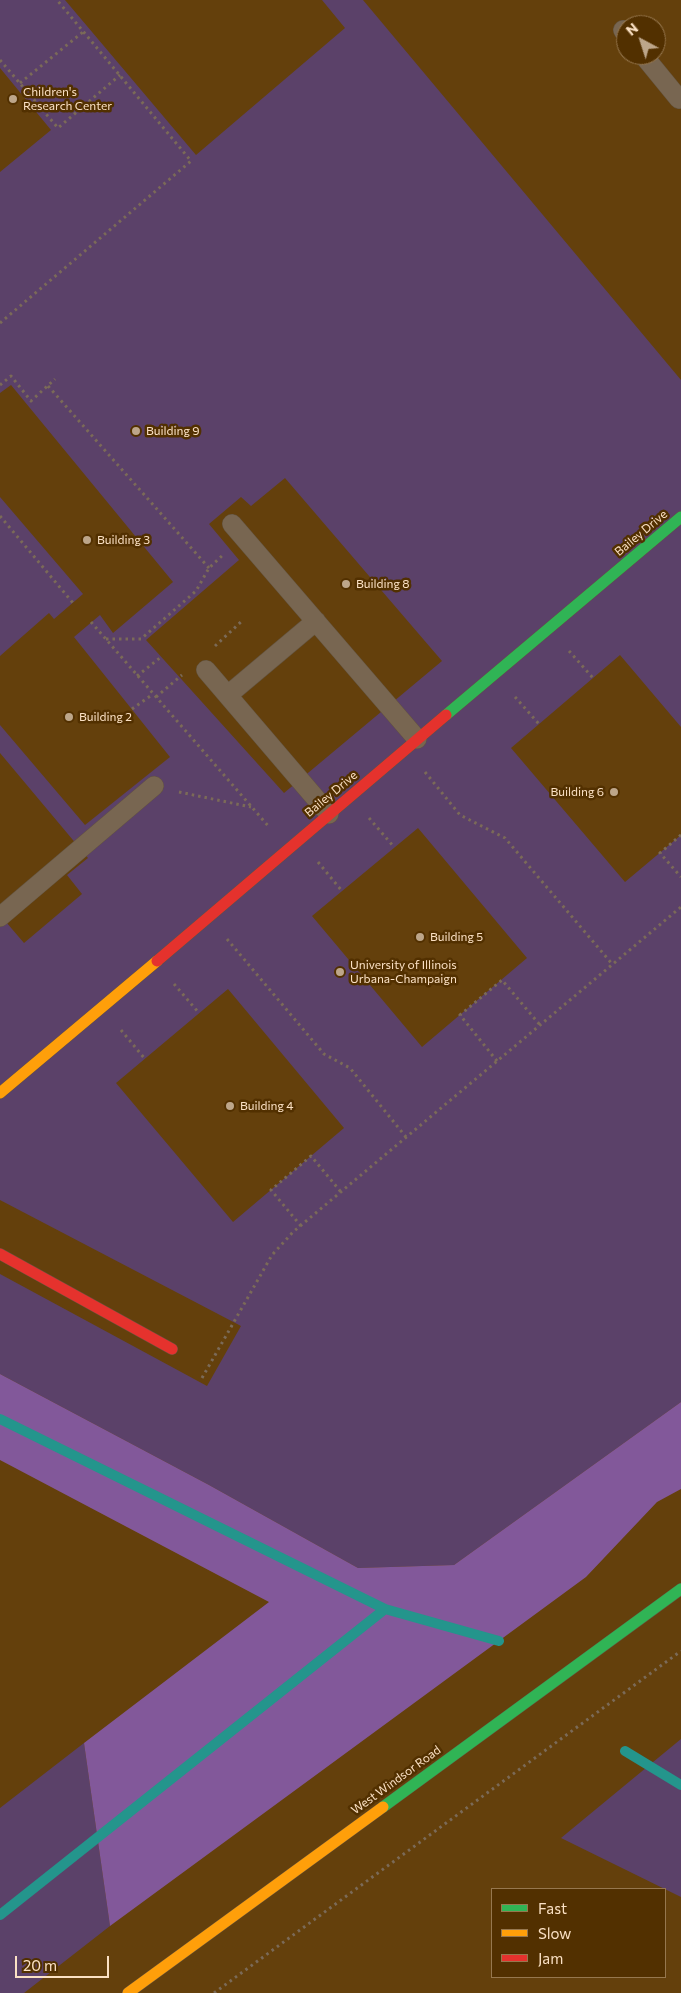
<!DOCTYPE html>
<style>
body{margin:0}
#map{position:relative;width:681px;height:1993px;overflow:hidden;background:#4a371d;font-family:Commissioner,sans-serif}
canvas{display:block}
.legend{position:absolute;left:491px;top:1888px;width:175px;height:90px;box-sizing:border-box;background:#523000;border:1px solid #96774e;margin:0;padding:6px 9px;list-style:none;font-size:15px;color:#fbe1c4}
.legend li{display:flex;align-items:center;gap:10px;height:25px}
.legend b{width:25px;border:1px solid #96774e}
.north{position:absolute;left:616px;top:15px;width:50px;height:50px;box-sizing:border-box;background:#523000;border:1px solid #96774e;border-radius:50%;rotate:320deg;font-size:14px;font-weight:700;line-height:20px;text-align:center;color:#fbe1c4}
.north::after{content:'';display:block;margin:auto;width:18px;height:22px;background:#bda68a;clip-path:polygon(50% 0,100% 100%,50% 72%,0 100%)}
.scale{position:absolute;left:15px;top:1956px;width:94px;height:22px;box-sizing:border-box;border:2px solid #fbe1c4;border-top:0;padding-left:6px;font-size:15px;line-height:18px;white-space:nowrap;color:#fbe1c4;-webkit-text-stroke:4px #523000;paint-order:stroke}
</style>
<div id="map">
<canvas width="681" height="1993"></canvas>
<ul class="legend">
<li><b style="height:6px;background:#30b455"></b>Fast</li>
<li><b style="height:6px;background:#ff9f0a"></b>Slow</li>
<li><b style="height:6px;background:#e5322d"></b>Jam</li>
</ul>
<div class="north">N</div>
<div class="scale">20 m</div>
</div>
<script>
const c = document.querySelector('canvas').getContext('2d');
c.lineJoin = 'round';
function fill(path, color) {
  c.fillStyle = color;
  c.fill(path, 'evenodd');
}
function shape(rows) {
  const path = new Path2D();
  for (const r of rows) {
    path.moveTo(r[0], r[1]);
    for (let i = 2; i < r.length; i += 2) path.lineTo(r[i], r[i + 1]);
  }
  return path;
}
function stroke(path, color, width, dash) {
  c.strokeStyle = color;
  c.lineWidth = width;
  c.lineCap = dash ? 'butt' : 'round';
  c.setLineDash(dash || []);
  c.stroke(path);
}
function write(font, color, halo, rows, align = 'center') {
  c.font = font + ' Commissioner,sans-serif';
  c.lineWidth = 5;
  c.setLineDash([]);
  c.textBaseline = 'middle';
  c.strokeStyle = halo;
  c.fillStyle = color;
  for (const [text, x, y, turn = 0] of rows) {
    c.save();
    c.translate(x, y);
    c.rotate((+turn || 0) * Math.PI / 180);
    c.textAlign = isNaN(turn) ? turn : align;
    if (halo) c.strokeText(text, 0, 0);
    c.fillText(text, 0, 0);
    c.restore();
  }
}
fill(shape([
 [0,0,681,0,681,1993,0,1993],
 [626,25,656,25,656,55,626,55],
 [492,1889,665,1889,665,1977,492,1977]
]), '#64400c');
fill(shape([
 [0,0,65,0,196,155,345,28,322,0,363,0,681,380,681,727,620,655,511,748,625,882,681,835,681,1402,454,1565,358,1568,209,1485,0,1374,0,1274,207,1386,241,1326,0,1200,0,915,24,943,82,894,67,875,88,858,0,753,0,725,85,825,170,757,74,637,100,615,113,633,173,582,11,385,0,393,0,172,51,130,0,68],
 [285,478,442,661,284,793,146,640,239,560,209,524,241,497,251,506],
 [418,828,527,958,422,1047,312,916],
 [228,989,344,1128,233,1222,116,1083],
 [0,497,83,594,54,619,49,613,0,656],
 [681,1739,681,1897,561,1838],
 [84,1743,110,1926,24,1993,0,1993,0,1808]
]), '#5b4169');
fill(shape([
 [0,1374,209,1485,358,1568,454,1565,681,1402,681,1489,657,1502,586,1577,110,1926,84,1743,269,1602,0,1460]
]), '#82589a');
stroke(shape([
 [0,1419,385,1609],
 [625,1751,681,1785],
 [0,1915,385,1609,499,1641]
]), '#24958c', 10);
const lane = shape([
 [623,30,626,34],
 [643,55,679,99,681,97],
 [232,524,417,739],
 [206,670,329,814],
 [228,695,316,621],
 [0,917,154,786]
]);
const fast = shape([
 [446,715,681,517],
 [383,1807,681,1589]
]);
const slow = shape([
 [0,1093,157,961],
 [128,1993,383,1807]
]);
const jam = shape([
 [157,961,446,715],
 [0,1254,172,1349]
]);
stroke(lane, '#63533f', 20);
stroke(fast, '#63533f', 12);
stroke(slow, '#63533f', 12);
stroke(jam, '#63533f', 12);
stroke(shape([
 [0,60,58,128,120,75],
 [20,83,83,32],
 [0,323,191,161,57,0],
 [0,385,11,376,31,401,55,379],
 [48,386,209,568],
 [0,516,73,603],
 [91,622,270,828],
 [106,639,141,639,196,591,209,568,224,554],
 [215,646,242,621],
 [569,651,593,678],
 [137,676,161,657],
 [156,697,182,675],
 [515,697,539,724],
 [132,709,153,694],
 [425,772,460,815,505,838,613,965],
 [179,792,251,807],
 [369,818,394,847],
 [681,835,660,853,681,877],
 [318,862,342,891],
 [227,939,324,1054,350,1068,406,1137],
 [174,984,199,1013],
 [121,1030,145,1059],
 [497,1061,460,1015,502,980,540,1025],
 [301,1226,271,1190,311,1156,341,1192],
 [202,1378,272,1255,293,1232,681,907],
 [214,1993,681,1651]
]), '#7b6a58', 3, [2.5, 4]);
stroke(lane, '#786651', 19);
stroke(fast, '#30b455', 11);
stroke(slow, '#ff9f0a', 11);
stroke(jam, '#e5322d', 11);
for (const [x, y, r, color] of [
 [13,99,5,"#bda68a"],
 [136,431,5,"#bda68a"],
 [87,540,5,"#bda68a"],
 [346,584,5,"#bda68a"],
 [69,717,5,"#bda68a"],
 [614,792,5,"#bda68a"],
 [420,937,5,"#bda68a"],
 [340,972,5,"#bda68a"],
 [230,1106,5,"#bda68a"]
]) {
  const dot = new Path2D();
  dot.arc(x, y, r, 0, 2 * Math.PI);
  c.fillStyle = color;
  c.fill(dot);
  stroke(dot, '#523000', 2);
}
write('12px', '#fbe1c4', '#523000', [
 ["Children's",23,92],
 ["Research Center",23,106],
 ["Building 9",146,431],
 ["Building 3",97,540],
 ["Building 8",356,584],
 ["Building 2",79,717],
 ["Building 6",604,792,"right"],
 ["Building 5",430,937],
 ["University of Illinois",350,965],
 ["Urbana-Champaign",350,979],
 ["Building 4",240,1106]
], 'left');
write('12px', '#fbe1c4', '#523000', [
 ["Bailey Drive",641,533,-40],
 ["Bailey Drive",331,794,-40],
 ["West Windsor Road",396,1780,-36]
]);
</script>
